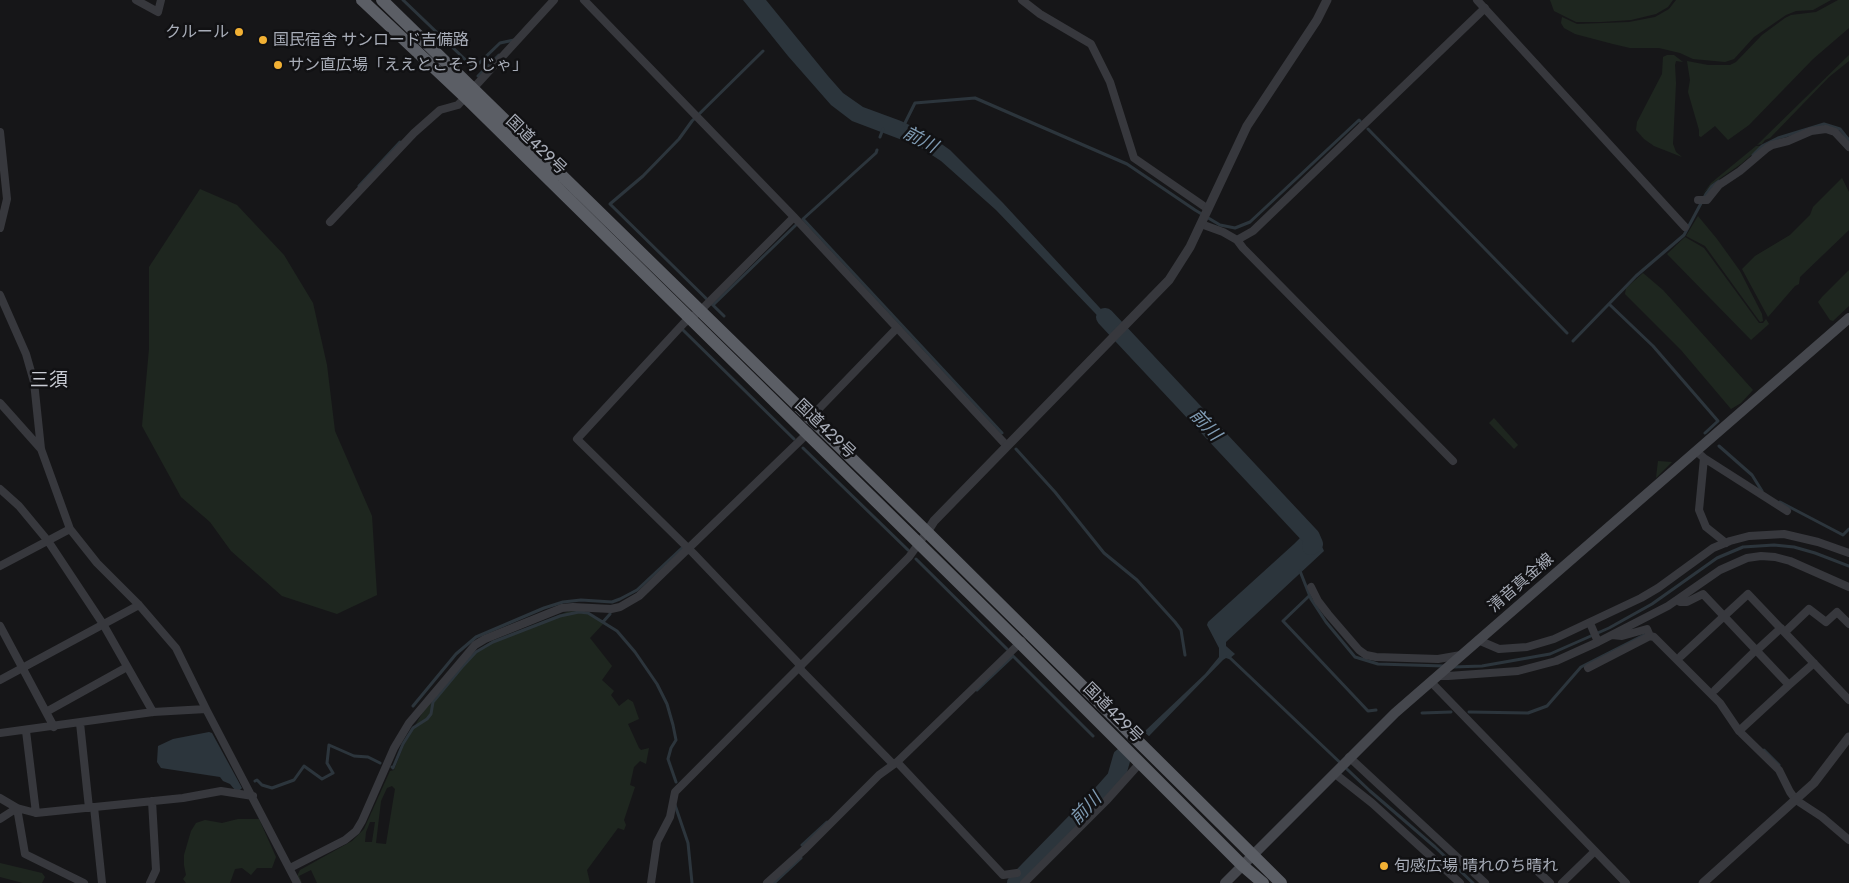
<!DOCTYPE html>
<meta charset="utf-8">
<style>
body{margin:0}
canvas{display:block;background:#161618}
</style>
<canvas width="1849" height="883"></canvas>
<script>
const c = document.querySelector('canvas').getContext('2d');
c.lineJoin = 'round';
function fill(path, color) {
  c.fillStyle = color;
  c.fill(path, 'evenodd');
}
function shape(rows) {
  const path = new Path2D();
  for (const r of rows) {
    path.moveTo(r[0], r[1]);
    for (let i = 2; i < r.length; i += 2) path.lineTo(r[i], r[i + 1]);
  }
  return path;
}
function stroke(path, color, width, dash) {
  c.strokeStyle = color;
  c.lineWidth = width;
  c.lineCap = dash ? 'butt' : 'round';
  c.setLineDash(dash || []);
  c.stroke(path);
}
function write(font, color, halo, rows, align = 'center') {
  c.font = font + ' Rubik,"Noto Sans JP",sans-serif';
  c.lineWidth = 5;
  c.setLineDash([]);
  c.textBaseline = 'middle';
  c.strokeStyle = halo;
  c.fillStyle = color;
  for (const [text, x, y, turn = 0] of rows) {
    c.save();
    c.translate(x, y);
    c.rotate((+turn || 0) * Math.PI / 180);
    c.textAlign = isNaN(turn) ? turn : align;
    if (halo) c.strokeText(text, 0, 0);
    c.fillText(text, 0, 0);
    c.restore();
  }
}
fill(shape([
 [1550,0,1673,0,1668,7,1656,14,1631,20,1601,22,1576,22,1554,11],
 [1676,0,1831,0,1813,10,1796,11,1786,15,1754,37,1734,59,1725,62,1693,59,1680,53,1659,48,1630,48,1613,44,1575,34,1564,28,1561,23,1562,17,1577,24,1629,22,1655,17,1669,9],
 [1838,0,1849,0,1849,28,1813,59,1749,125,1728,140,1715,126,1701,137,1699,136,1699,130,1688,92,1690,80,1687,61,1708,65,1730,65,1736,62,1762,35,1785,18,1791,15,1816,12],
 [1667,55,1674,55,1683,62,1676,61,1675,65,1676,83,1673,144,1676,152,1682,157,1654,146,1644,139,1636,130,1637,122,1662,74,1663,57],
 [1849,55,1849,61,1829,77,1770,138,1765,140,1762,144,1757,145],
 [1756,146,1762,146,1741,164,1712,184,1702,195,1711,183],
 [1842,178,1849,192,1849,230,1800,277,1799,284,1795,286,1768,317,1742,269,1755,256,1790,235,1810,215,1813,207],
 [200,189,237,205,284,255,313,303,327,365,335,431,372,516,377,595,337,614,282,596,231,551,210,522,181,497,142,426,149,349,149,267],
 [1698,216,1717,239,1740,271,1762,314,1763,321,1760,322,1705,246,1686,236],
 [1685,237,1704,248,1759,323,1763,323,1766,319,1769,324,1751,340,1667,254],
 [1849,270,1849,306,1833,321,1830,320,1818,302,1822,297],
 [1643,273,1663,290,1753,390,1741,403,1731,409,1681,350,1625,294,1626,288],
 [1494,418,1518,445,1514,449,1489,423],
 [1658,461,1672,462,1656,478],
 [569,611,587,612,602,620,603,624,590,638,612,666,602,680,614,691,611,695,619,706,628,699,633,702,639,719,628,724,639,748,641,750,649,748,646,764,640,761,634,767,630,785,635,787,624,820,626,825,624,830,618,828,587,870,590,883,317,883,311,870,299,876,302,883,300,883,297,876,300,870,352,841,364,829,390,771,394,770,404,745,424,710,459,668,475,652,490,642],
 [392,786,395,789,386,844,376,843,381,801,387,788],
 [370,822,375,822,372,842,365,842,366,832],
 [238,819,259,819,276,857,272,868,257,868,251,875,242,868,235,869,230,883,186,883,183,879,186,875,184,865,184,855,191,831,196,823,205,820,222,823],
 [0,863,42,873,45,877,42,883,23,883,0,877]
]), '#1e261f');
fill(shape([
 [743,0,766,0,828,76,843,93,863,107,901,121,926,133,950,150,1003,203,1123,333,1118,337,996,210,941,161,918,146,852,121,831,105,788,56],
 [1304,526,1320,542,1324,551,1226,642,1226,646,1235,654,1229,659,1226,658,1223,660,1150,735,1115,781,1112,779,1114,757,1145,731,1205,674,1219,657,1219,648,1207,625,1208,622,1294,544,1300,538,1301,534,1300,530],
 [209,732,212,733,242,788,240,790,235,790,230,784,223,781,220,777,161,768,157,762,158,746,173,739]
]), '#2c353c');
fill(shape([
 [1142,730,1151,738,1128,768,1114,754]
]), '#161618');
stroke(shape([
 [403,0,474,68,500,43,514,40],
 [478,76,499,55],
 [904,125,915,103,975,98,1127,164,1195,210,1220,225,1235,228,1250,222,1359,120,1360,121],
 [1368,129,1567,333],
 [880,137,883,129],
 [1753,155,1762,146,1778,138,1824,124,1840,129,1849,140],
 [359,186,400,142],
 [803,219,1002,433],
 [803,219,876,153,877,150],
 [1609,304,1653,346,1718,421,1705,433],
 [713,305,798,223],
 [724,316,610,204,643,176,679,139,692,121,763,51],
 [683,330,794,439],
 [1573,341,1636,276,1684,235,1706,194,1712,186,1719,181],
 [1719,446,1752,475,1762,491],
 [803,448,908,550],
 [1016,449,1055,492,1104,553,1137,580,1175,622,1181,630,1185,655],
 [1780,502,1843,535,1849,529],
 [916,559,1007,649],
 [1300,571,1311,599,1326,622,1355,657,1378,664,1444,666],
 [1309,596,1283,621,1368,711,1376,710],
 [603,622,610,614],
 [1012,655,1093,736],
 [1228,656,1370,791,1435,847,1473,883],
 [1453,667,1482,666,1550,654,1609,628,1652,604,1717,558,1743,547,1774,545,1794,547,1815,553,1849,566],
 [977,690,1013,656],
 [413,706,456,654,476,637,544,608,563,602,581,600,612,602,620,599,637,590,682,548],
 [1469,712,1528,713,1547,706,1581,667,1644,635],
 [1422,713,1451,712],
 [1764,750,1779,765],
 [392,767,393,768,403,744,413,728,427,719,431,714,433,702,462,667,476,652,493,642,560,616,579,612,588,613,617,631,635,652,657,684,667,704,673,725,676,740,671,748,668,759,676,782],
 [255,781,257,780,262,785,272,788,294,780,304,766,322,779,333,773,327,763,329,745,354,756,368,757,380,763],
 [675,805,688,843,692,883],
 [802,845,827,822],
 [774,883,801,858]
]), '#2c353c', 3);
stroke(shape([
 [1105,317,1311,537,1314,544,1311,546],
 [1016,883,1093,804,1116,778,1122,757]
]), '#2c353c', 18);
stroke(shape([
 [136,0,158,12,161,0],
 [584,0,794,217,1007,446],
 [1022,0,1040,14,1091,44,1110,82,1134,158,1208,209],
 [1477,0,1685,227],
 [0,132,7,199,0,228],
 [1698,200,1707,200,1719,185,1740,171,1767,148,1772,145,1788,141,1811,131,1826,129,1835,132,1849,147],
 [794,217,700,311,684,323,577,439,693,553,801,666],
 [330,222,414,133,440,110,458,105,554,0],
 [1201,224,1223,232,1237,240,1243,248,1453,461],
 [1237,240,1253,231,1485,8],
 [0,295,26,354,34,382,41,449,70,529,97,563,139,605,176,648,206,709,297,883],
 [0,403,41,449],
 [808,420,897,328],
 [1696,451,1704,458,1699,510,1706,527,1726,543],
 [1704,458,1787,511],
 [0,489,19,506,48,541,103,624,153,712],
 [0,566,70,529],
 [1311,587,1318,601,1328,614,1359,650,1366,655,1376,657,1438,659,1461,655],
 [1677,600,1680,602,1687,602,1703,594,1789,685,1739,731],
 [1590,623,1598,642],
 [0,626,54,727],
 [1785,632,1809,609,1826,622,1837,612,1849,624],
 [1612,635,1622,636,1647,629,1650,636,1654,637,1720,703,1739,731,1779,770,1790,792,1796,800,1822,817,1849,840],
 [1478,640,1499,649,1527,647,1554,639,1641,598,1658,588,1713,548,1730,541,1749,536,1784,534,1818,542,1849,553],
 [1756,651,1781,628],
 [1681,656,1748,594,1849,700],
 [799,668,893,764],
 [1588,668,1650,636],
 [1438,676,1448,676,1518,671,1556,661,1598,642,1668,606,1720,570,1747,558,1761,556,1775,557,1790,561,1849,587],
 [0,680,139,605],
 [1431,682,1626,883],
 [1789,685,1814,663],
 [1715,690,1756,650],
 [46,712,127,667],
 [80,723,89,808],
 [26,731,36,813],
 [0,733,153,712,206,709],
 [1349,757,1485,883],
 [897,762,1003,875,1017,873],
 [1334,773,1372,803,1460,883],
 [0,798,17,808,36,813,183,798,221,791,253,796],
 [94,807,102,883],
 [17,808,25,854,84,883],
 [0,819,17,808],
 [1532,866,1550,883],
 [290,868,345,840,356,831,362,821,394,748,409,723,475,645,485,639,562,608,573,607,611,609,620,607,639,596,809,432],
 [150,883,156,870,152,801],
 [651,883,657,842,670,817,675,792,909,557,927,532],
 [767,883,805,849,879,775,897,762,1022,641],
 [1024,883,1106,801,1140,763],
 [1562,883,1595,851]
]), '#37383d', 8);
stroke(shape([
 [927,532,934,521,1169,280,1190,247,1247,126,1317,20,1327,0],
 [1703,883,1814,783,1849,737]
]), '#37383d', 9);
stroke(shape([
 [1225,883,1395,713,1849,318]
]), '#45474d', 10);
stroke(shape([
 [362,0,465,97,1020,643,1243,866,1263,883],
 [382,0,927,532,1281,883]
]), '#5b5e65', 12);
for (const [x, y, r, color] of [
 [239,32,5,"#f2b134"],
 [263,40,5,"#f2b134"],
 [278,65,5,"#f2b134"],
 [1384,866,5,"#f2b134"]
]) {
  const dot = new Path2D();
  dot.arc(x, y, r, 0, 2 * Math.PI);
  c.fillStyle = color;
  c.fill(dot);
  stroke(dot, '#111113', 2);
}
write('16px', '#a8adb8', '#111113', [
 ["クルール",229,32,"right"],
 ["国民宿舎 サンロード吉備路",273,40],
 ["サン直広場「ええとこそうじゃ」",288,65],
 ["旬感広場 晴れのち晴れ",1394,866]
], 'left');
write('16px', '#a8adb8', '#111113', [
 ["国道429号",536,145,44],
 ["国道429号",825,429,44],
 ["清音真金線",1521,583,-41],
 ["国道429号",1113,713,45]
]);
write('italic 18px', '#7f9bb3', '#111113', [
 ["前川",920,140,28],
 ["前川",1205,425,47],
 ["前川",1086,809,-46]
]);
write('19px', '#c9ccd4', '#111113', [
 ["三須",49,381]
]);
</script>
